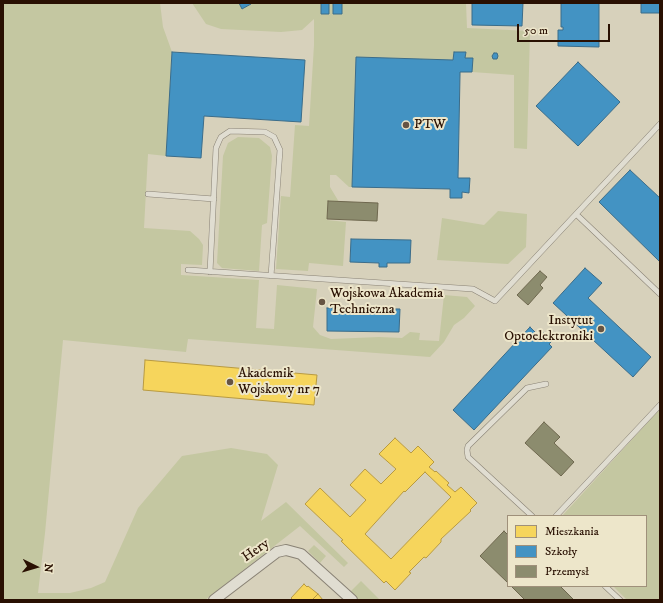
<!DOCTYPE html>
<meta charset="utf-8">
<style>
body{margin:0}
#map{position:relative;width:663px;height:603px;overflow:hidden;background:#d7d1bb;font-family:"IM FELL DW Pica",serif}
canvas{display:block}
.frame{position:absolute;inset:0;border:4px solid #291002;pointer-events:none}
.legend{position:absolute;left:507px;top:515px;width:140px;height:72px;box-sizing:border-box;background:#ede6ca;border:1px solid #9f907a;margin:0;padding:5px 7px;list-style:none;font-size:12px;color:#291002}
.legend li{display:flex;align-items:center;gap:8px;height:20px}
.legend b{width:20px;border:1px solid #9f907a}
.north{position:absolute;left:16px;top:547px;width:40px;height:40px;-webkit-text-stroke:3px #ede6ca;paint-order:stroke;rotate:95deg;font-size:11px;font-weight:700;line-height:16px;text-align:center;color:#291002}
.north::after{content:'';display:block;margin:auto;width:14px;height:18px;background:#291002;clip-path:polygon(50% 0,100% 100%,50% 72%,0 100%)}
.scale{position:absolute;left:517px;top:24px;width:93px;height:18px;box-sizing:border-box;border:2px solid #291002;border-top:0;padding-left:5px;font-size:12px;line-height:14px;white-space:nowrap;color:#291002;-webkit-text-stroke:3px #ede6ca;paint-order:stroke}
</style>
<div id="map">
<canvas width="663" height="603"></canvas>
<div class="frame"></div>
<ul class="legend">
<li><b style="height:11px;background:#f6d55c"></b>Mieszkania</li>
<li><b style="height:11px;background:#4393c3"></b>Szkoły</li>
<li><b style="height:11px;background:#8c8c6e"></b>Przemysł</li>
</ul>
<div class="north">N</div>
<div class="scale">50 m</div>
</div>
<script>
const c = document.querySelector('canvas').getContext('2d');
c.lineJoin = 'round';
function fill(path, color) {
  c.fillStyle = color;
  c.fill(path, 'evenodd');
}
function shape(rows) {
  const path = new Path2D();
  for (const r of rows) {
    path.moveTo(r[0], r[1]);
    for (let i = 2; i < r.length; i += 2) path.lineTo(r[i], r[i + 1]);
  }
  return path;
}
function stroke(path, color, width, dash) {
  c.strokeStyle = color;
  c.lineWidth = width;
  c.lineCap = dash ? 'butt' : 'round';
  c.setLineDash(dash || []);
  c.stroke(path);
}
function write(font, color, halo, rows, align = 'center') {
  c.font = font + ' "IM FELL DW Pica",serif';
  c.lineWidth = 4;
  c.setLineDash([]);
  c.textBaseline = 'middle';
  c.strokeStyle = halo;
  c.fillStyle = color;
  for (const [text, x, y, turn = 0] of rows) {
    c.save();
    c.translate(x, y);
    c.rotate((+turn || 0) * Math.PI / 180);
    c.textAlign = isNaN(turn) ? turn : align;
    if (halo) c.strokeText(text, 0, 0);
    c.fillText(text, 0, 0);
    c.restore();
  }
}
fill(shape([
 [3,3,160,3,163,27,172,52,166,156,148,154,144,228,190,231,199,239,203,245,202,265,181,264,181,275,259,280,256,328,274,329,277,285,317,289,313,327,320,335,331,339,379,337,402,338,410,332,420,333,419,340,439,341,444,295,467,297,475,306,464,318,454,325,444,342,430,357,188,339,186,352,63,340,45,533,38,593,70,593,91,588,105,582,138,508,182,456,231,448,267,454,278,465,261,521,286,502,348,563,344,567,300,526,205,600,3,600],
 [192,3,239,3,243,9,253,3,466,3,467,28,530,31,527,149,514,148,514,75,472,72,473,58,465,58,465,52,454,52,453,60,356,57,352,187,349,187,336,175,330,175,330,187,339,202,328,202,327,220,346,222,343,266,309,263,308,271,276,269,281,196,290,197,295,125,309,126,314,45,314,19,302,30,281,32,221,29,206,24],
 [238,137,259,138,270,147,272,156,267,223,262,225,259,271,222,268,217,263,223,156,228,143],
 [498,211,527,214,526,247,508,264,437,260,442,218,484,225],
 [660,409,660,600,627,600,613,586,646,586,646,516,562,516],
 [314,545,326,556,320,563,308,551],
 [361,581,380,600,359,600,350,592]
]), '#c4c7a1');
const homes = shape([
 [145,360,317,375,314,405,143,390,145,360],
 [395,438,411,453,418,446,434,462,429,467,435,472,436,471,449,483,447,485,455,492,461,487,477,503,470,510,471,511,441,539,441,542,426,558,424,557,409,572,411,573,395,590,386,581,384,583,341,541,343,540,305,504,320,488,350,517,366,500,350,485,365,469,381,484,396,469,379,454,395,438],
 [425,472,451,497,391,559,365,534,404,491,405,492,425,472],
 [304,584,307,587,308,586,318,594,312,600,293,600,291,598,304,584],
 [318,594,323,600,312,600,318,594]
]);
fill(homes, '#f6d55c');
stroke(homes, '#b89a41', 1);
const schools = shape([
 [239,3,251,3,251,4,242,9,239,3],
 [321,3,329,3,329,14,321,14,321,3],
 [333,3,342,3,342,14,333,14,333,3],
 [472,3,523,3,522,26,472,25,472,3],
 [561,3,599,3,599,47,558,46,558,30,563,30,563,27,561,27,561,3],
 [641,3,660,3,660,13,641,13,641,3],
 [172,52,305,60,301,122,204,116,201,158,166,156,172,52],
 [454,52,466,52,465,58,473,58,472,72,460,72,460,75,458,178,470,178,469,193,462,192,462,198,450,198,450,189,352,187,356,57,453,60,454,52],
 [494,53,497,53,498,56,497,59,493,59,492,56,494,53],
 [578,62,620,102,578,146,536,106,578,62],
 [630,170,660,198,660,262,599,202,630,170],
 [351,239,411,240,410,263,387,263,387,267,379,267,379,263,350,262,351,239],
 [585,268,602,283,588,298,651,357,633,377,553,303,585,268],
 [327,308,400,309,399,332,327,331,327,308],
 [530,327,538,335,542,331,552,341,549,344,552,347,474,430,453,410,530,327]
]);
fill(schools, '#4393c3');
stroke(schools, '#3b6c89', 1);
const industry = shape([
 [328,201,378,203,377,221,327,219,328,201],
 [540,271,547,277,540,285,543,288,528,305,517,295,540,271],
 [544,422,560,437,554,443,574,462,561,476,525,443,544,422],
 [504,531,508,535,508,583,480,556,504,531],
 [511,586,560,586,574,600,525,600,511,586]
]);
fill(industry, '#8c8c6e');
stroke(industry, '#6e674e', 1);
const lane = shape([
 [148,194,214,199],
 [576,214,660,294],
 [188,270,473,289,495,301,660,124],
 [210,272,216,148,219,141,221,137,230,131,265,132,274,137,280,150,271,276],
 [532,516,468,457,467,450,468,446,527,388,546,384],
 [556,516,660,405],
 [605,586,620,600]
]);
const street = shape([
 [214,600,277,552,286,550,301,554,352,600]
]);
stroke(lane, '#898275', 6);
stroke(street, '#898275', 12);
stroke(lane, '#e0ddd1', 5);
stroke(street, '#e0ddd1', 10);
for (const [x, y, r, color] of [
 [406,125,4,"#665443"],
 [322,302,4,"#665443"],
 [601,329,4,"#665443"],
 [230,382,4,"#665443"]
]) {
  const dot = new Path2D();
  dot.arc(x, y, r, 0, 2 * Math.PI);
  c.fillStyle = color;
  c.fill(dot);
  stroke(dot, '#ede6ca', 1.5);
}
write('14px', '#291002', '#ede6ca', [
 ["PTW",414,125],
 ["Wojskowa Akademia",330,294],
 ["Techniczna",330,310],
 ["Instytut",593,321,"right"],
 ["Optoelektroniki",593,337,"right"],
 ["Akademik",238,374],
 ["Wojskowy nr 7",238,390]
], 'left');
write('14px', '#291002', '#ede6ca', [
 ["Hery",256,551,-35]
]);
</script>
